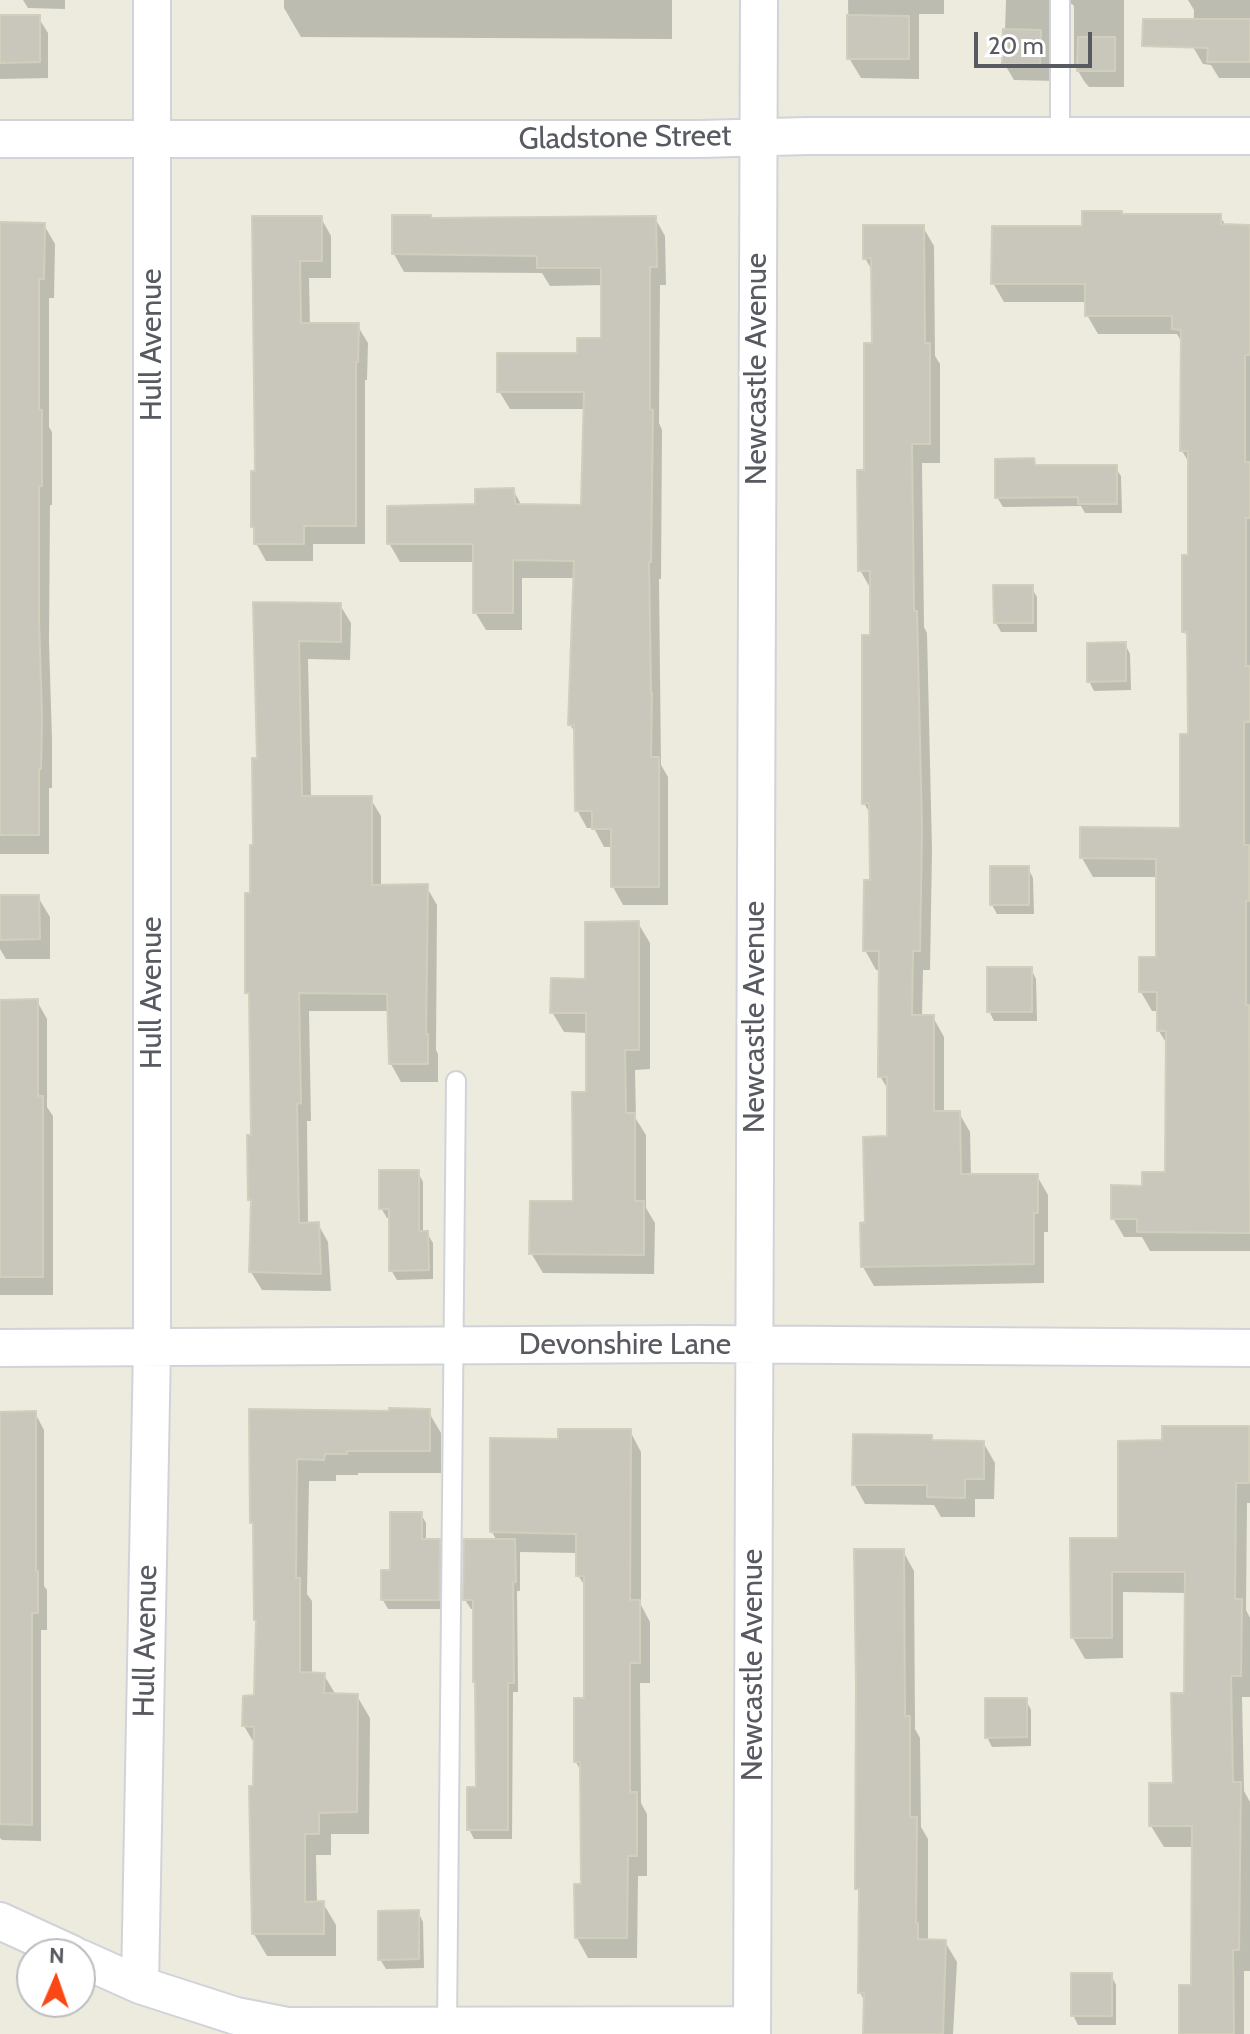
<!DOCTYPE html>
<style>
body{margin:0}
#map{position:relative;width:1250px;height:2034px;overflow:hidden;background:#ecebdd;font-family:Cabin,sans-serif}
canvas{display:block}
.north{position:absolute;left:16px;top:1938px;width:80px;height:80px;box-sizing:border-box;background:#fff;border:2px solid #bcbdc0;border-radius:50%;rotate:2deg;font-size:22px;font-weight:700;line-height:32px;text-align:center;color:#575a61}
.north::after{content:'';display:block;margin:auto;width:28px;height:36px;background:#fb4714;clip-path:polygon(50% 0,100% 100%,50% 72%,0 100%)}
.scale{position:absolute;left:974px;top:32px;width:118px;height:36px;box-sizing:border-box;border:4px solid #575a61;border-top:0;padding-left:10px;font-size:24px;line-height:28px;white-space:nowrap;color:#575a61;-webkit-text-stroke:6px #fff;paint-order:stroke}
</style>
<div id="map">
<canvas width="1250" height="2034"></canvas>
<div class="north">N</div>
<div class="scale">20 m</div>
</div>
<script>
const c = document.querySelector('canvas').getContext('2d');
c.lineJoin = 'round';
function fill(path, color) {
  c.fillStyle = color;
  c.fill(path, 'evenodd');
}
function shape(rows) {
  const path = new Path2D();
  for (const r of rows) {
    path.moveTo(r[0], r[1]);
    for (let i = 2; i < r.length; i += 2) path.lineTo(r[i], r[i + 1]);
  }
  return path;
}
function stroke(path, color, width, dash) {
  c.strokeStyle = color;
  c.lineWidth = width;
  c.lineCap = dash ? 'butt' : 'round';
  c.setLineDash(dash || []);
  c.stroke(path);
}
function write(font, color, halo, rows, align = 'center') {
  c.font = font + ' Cabin,sans-serif';
  c.lineWidth = 7;
  c.setLineDash([]);
  c.textBaseline = 'middle';
  c.strokeStyle = halo;
  c.fillStyle = color;
  for (const [text, x, y, turn = 0] of rows) {
    c.save();
    c.translate(x, y);
    c.rotate((+turn || 0) * Math.PI / 180);
    c.textAlign = isNaN(turn) ? turn : align;
    if (halo) c.strokeText(text, 0, 0);
    c.fillText(text, 0, 0);
    c.restore();
  }
}
fill(shape([
 [23,0,65,0,65,9,28,8],
 [284,0,672,0,672,39,301,37,284,8],
 [848,0,944,0,944,14,919,14,919,79,861,78,849,58],
 [1006,0,1124,0,1124,87,1089,87,1084,81,1074,64,1074,6,1072,4,1063,7,1057,81,1014,80,1004,63],
 [1188,0,1250,0,1250,78,1219,78,1211,65,1203,64,1193,47,1194,10],
 [0,17,38,17,48,33,48,78,0,79],
 [1122,216,1220,216,1226,226,1250,227,1250,1251,1150,1251,1142,1237,1124,1237,1113,1218,1144,1188,1167,1174,1168,1046,1159,1031,1159,1011,1152,1011,1141,992,1158,959,1158,877,1093,877,1082,858,1182,830,1190,736,1189,640,1184,631,1190,557,1190,464,1182,451,1182,343,1177,334,1098,334,1087,315,1087,302,1004,302,993,283,1084,228],
 [254,218,321,218,331,236,331,278,309,278,310,325,357,325,368,343,367,380,365,380,365,544,313,544,313,561,266,561,256,543,256,531,253,526,257,473],
 [655,218,665,236,666,285,660,285,659,423,662,430,661,579,659,579,661,765,668,777,668,905,623,905,613,887,613,847,604,847,594,828,587,828,577,810,576,735,570,724,575,578,522,578,522,630,486,630,475,612,475,562,400,562,389,543,513,490,522,506,583,507,585,409,510,409,499,391,579,355,603,340,603,285,550,286,542,273,404,272,394,254,432,220],
 [0,224,44,225,55,244,54,298,49,298,49,427,52,432,52,505,50,505,49,641,52,739,52,788,49,788,49,854,0,854],
 [923,227,934,246,935,356,940,364,940,463,922,463,924,627,927,633,932,850,930,970,923,970,922,1017,933,1017,944,1037,944,1113,959,1113,970,1132,971,1176,1037,1176,1048,1195,1048,1232,1044,1232,1044,1283,874,1286,863,1267,867,1224,889,1138,889,1091,880,1076,881,970,876,970,865,950,872,882,871,815,864,803,872,637,872,591,860,570,874,345,873,272,865,258],
 [1033,461,1037,467,1115,467,1121,476,1122,513,1085,513,1081,506,1003,507,997,497],
 [1031,587,1037,597,1037,632,1001,632,996,623],
 [255,604,340,605,351,623,350,660,308,659,311,798,370,798,381,816,381,887,426,886,437,905,436,1050,438,1054,438,1082,401,1082,391,1064,390,1011,309,1011,311,1121,307,1121,308,1224,318,1224,328,1242,331,1291,262,1290,251,1272,253,1204,250,1199,253,1137,251,1001,247,992,259,760],
 [1125,644,1130,654,1131,690,1094,691,1089,681],
 [1028,868,1033,878,1034,914,997,914,992,905],
 [0,897,38,897,50,917,50,959,6,959,0,949],
 [638,923,650,943,650,1069,635,1070,636,1119,646,1135,646,1208,655,1223,654,1274,543,1273,531,1253,575,1203,588,1094,588,1033,564,1032,552,1012,587,981],
 [1031,969,1036,979,1037,1021,994,1021,989,1011],
 [37,1001,47,1019,47,1107,53,1116,53,1295,0,1295,0,1002],
 [418,1172,423,1182,423,1233,427,1233,433,1243,433,1279,397,1280,391,1270,391,1218,387,1218,381,1208],
 [251,1411,391,1413,428,1411,441,1433,441,1473,358,1473,358,1475,336,1475,336,1481,309,1481,307,1594,312,1601,312,1674,324,1675,336,1695,357,1696,370,1718,369,1834,331,1834,331,1855,316,1855,317,1904,323,1903,336,1925,336,1956,267,1956,254,1934,256,1746,244,1726,255,1697,258,1623,255,1528,252,1522],
 [35,1413,44,1430,44,1586,47,1590,47,1630,41,1630,41,1841,2,1840,0,1838,0,1414],
 [1247,1428,1250,1432,1250,1503,1247,1503,1246,1610,1250,1618,1250,1697,1242,1697,1244,1791,1250,1802,1250,1971,1244,1971,1244,2034,1181,2034,1193,1987,1194,1847,1164,1847,1151,1826,1175,1785,1186,1695,1187,1593,1123,1592,1123,1658,1085,1659,1073,1638,1164,1442],
 [630,1431,641,1452,641,1605,650,1622,650,1683,640,1683,641,1803,647,1814,647,1876,638,1876,637,1958,588,1958,577,1938,583,1886,582,1773,576,1762,586,1700,586,1588,578,1575,578,1553,520,1552,520,1591,517,1591,518,1692,513,1692,512,1839,474,1839,469,1829,478,1789,477,1686,475,1682,475,1609,471,1609,465,1600,497,1541,492,1532,560,1441],
 [931,1437,934,1442,983,1442,995,1463,994,1499,975,1499,975,1517,941,1517,934,1505,865,1504,854,1484],
 [421,1514,426,1523,426,1541,438,1541,444,1550,443,1609,388,1609,383,1600,392,1572],
 [903,1551,914,1571,915,1729,920,1738,921,1827,928,1839,928,1941,945,1942,957,1962,953,2034,865,2034,865,2002,860,1992,861,1895,857,1888],
 [1026,1700,1031,1710,1031,1746,992,1747,987,1737],
 [418,1912,423,1922,424,1968,386,1969,380,1959],
 [1111,1975,1116,1985,1116,2025,1078,2025,1073,2015]
]), '#0003');
const building = shape([
 [0,15,40,15,40,62,0,63,0,15],
 [847,15,909,16,909,59,847,59,847,15],
 [1143,19,1250,19,1250,62,1207,62,1208,48,1142,46,1143,19],
 [1003,29,1041,30,1040,64,1002,64,1003,29],
 [1078,37,1115,37,1115,71,1077,71,1078,37],
 [1082,211,1122,211,1122,214,1221,214,1221,224,1250,225,1250,355,1245,355,1245,462,1250,462,1250,518,1246,518,1246,666,1250,666,1250,722,1244,722,1244,845,1249,845,1249,901,1246,901,1246,1005,1249,1005,1250,1233,1137,1232,1137,1219,1111,1219,1111,1185,1142,1186,1142,1172,1165,1172,1166,1031,1157,1031,1157,992,1139,992,1139,957,1156,957,1156,859,1080,858,1080,827,1180,828,1180,734,1188,734,1187,632,1182,632,1182,555,1188,555,1188,451,1180,451,1181,330,1172,329,1172,316,1085,316,1085,284,991,284,992,226,1082,226,1082,211],
 [392,215,431,215,431,218,656,216,657,267,650,267,650,409,653,410,651,562,649,562,651,693,652,693,651,757,659,757,659,887,611,887,611,829,592,829,592,811,575,811,574,725,568,725,574,561,513,560,513,613,473,613,473,544,387,544,387,506,475,504,475,489,514,488,515,504,581,505,584,392,497,392,497,353,577,353,577,338,601,338,601,268,537,268,537,256,392,254,392,215],
 [252,216,322,216,322,261,300,261,301,323,359,323,358,362,356,362,356,526,304,526,304,544,254,544,254,527,251,527,251,471,255,471,252,216],
 [0,222,45,223,44,279,39,279,39,410,42,410,42,486,39,486,39,620,42,718,41,769,39,769,39,835,0,835,0,222],
 [863,225,924,225,925,343,930,343,930,444,912,444,914,611,917,611,922,829,920,951,913,951,912,1015,934,1015,934,1111,960,1111,961,1174,1038,1174,1038,1213,1034,1213,1034,1264,861,1267,860,1223,865,1222,863,1137,887,1136,887,1077,878,1077,879,951,863,951,864,880,870,880,869,803,862,804,862,635,870,635,870,571,858,571,857,470,864,470,864,343,872,343,871,258,863,259,863,225],
 [1034,458,1035,465,1117,465,1117,504,1078,504,1078,497,995,498,995,459,1034,458],
 [993,585,1033,585,1033,623,994,623,993,585],
 [253,602,341,603,341,642,299,641,302,796,372,796,372,885,428,884,426,1034,428,1034,428,1064,389,1064,387,994,299,993,301,1103,297,1104,299,1223,319,1222,321,1274,249,1272,251,1200,248,1200,247,1135,251,1135,249,993,245,993,245,893,250,893,250,845,253,845,252,758,257,758,253,602],
 [1126,642,1126,681,1087,682,1087,643,1126,642],
 [990,866,1029,866,1029,905,990,905,990,866],
 [0,895,39,895,40,939,0,940,0,895],
 [639,921,639,1050,625,1050,626,1113,635,1113,635,1201,644,1201,644,1255,529,1254,530,1201,573,1201,572,1092,586,1092,586,1013,550,1013,551,978,585,979,585,922,639,921],
 [987,967,1032,967,1032,1012,987,1012,987,967],
 [38,999,38,1096,43,1096,43,1277,0,1277,0,1000,38,999],
 [379,1170,419,1170,419,1231,428,1231,429,1270,389,1271,389,1209,379,1209,379,1170],
 [389,1408,430,1409,430,1451,347,1451,347,1454,325,1454,324,1460,297,1459,296,1578,300,1578,300,1672,325,1673,324,1693,358,1694,357,1812,319,1813,319,1834,305,1834,305,1902,324,1901,324,1934,252,1934,249,1786,253,1786,254,1727,242,1726,243,1696,254,1695,256,1620,254,1620,253,1523,250,1523,249,1409,389,1411,389,1408],
 [36,1411,36,1571,38,1571,38,1613,32,1613,32,1825,0,1824,0,1412,36,1411],
 [1162,1426,1249,1426,1249,1483,1236,1483,1235,1599,1242,1599,1241,1676,1231,1676,1233,1782,1241,1782,1239,1950,1233,1950,1234,2034,1179,2034,1179,1985,1191,1985,1192,1826,1149,1826,1149,1783,1173,1783,1171,1693,1184,1693,1185,1572,1112,1572,1112,1638,1071,1638,1070,1538,1118,1538,1118,1441,1162,1440,1162,1426],
 [558,1429,631,1429,630,1600,640,1600,640,1663,630,1663,630,1792,637,1792,637,1856,628,1856,627,1938,575,1938,574,1884,581,1884,580,1762,574,1762,574,1698,584,1698,584,1576,576,1576,576,1534,490,1532,490,1438,558,1439,558,1429],
 [853,1434,932,1435,932,1440,984,1441,984,1479,965,1479,965,1498,927,1497,927,1485,852,1485,853,1434],
 [390,1512,422,1512,422,1539,440,1539,439,1600,381,1600,381,1570,390,1570,390,1512],
 [464,1539,515,1539,516,1582,513,1582,514,1683,508,1683,508,1830,467,1830,467,1787,476,1787,475,1682,473,1682,473,1600,463,1600,464,1539],
 [854,1549,904,1549,905,1716,910,1716,910,1817,917,1817,916,1923,918,1923,918,1939,946,1940,943,2034,863,2034,864,1993,858,1993,859,1889,855,1889,856,1685,854,1549],
 [985,1698,1027,1698,1027,1737,985,1738,985,1698],
 [419,1910,419,1959,378,1960,378,1911,419,1910],
 [1071,1973,1112,1973,1112,2016,1071,2016,1071,1973]
]);
fill(building, '#c9c7bc');
stroke(building, '#d1cebb', 2);
const service = shape([
 [1060,0,1060,136],
 [447,2026,456,1081]
]);
const minor = shape([
 [0,139,701,139,807,136,1250,136],
 [0,1348,698,1344,1250,1348],
 [0,1921,72,1954],
 [80,1958,140,1985,236,2016,287,2026,752,2025],
 [140,1985,152,1347,152,0],
 [752,2034,759,0]
]);
stroke(service, '#d1d3da', 22);
stroke(minor, '#d1d3da', 40);
stroke(service, '#fff', 18);
stroke(minor, '#fff', 36);
write('30px', '#575a61', '#fff', [
 ["Gladstone Street",625,138,-1],
 ["Hull Avenue",152,345,-90],
 ["Newcastle Avenue",757,369,-90],
 ["Hull Avenue",152,993,-90],
 ["Newcastle Avenue",755,1017,-90],
 ["Devonshire Lane",625,1345],
 ["Hull Avenue",146,1641,-89],
 ["Newcastle Avenue",753,1665,-90]
]);
</script>
